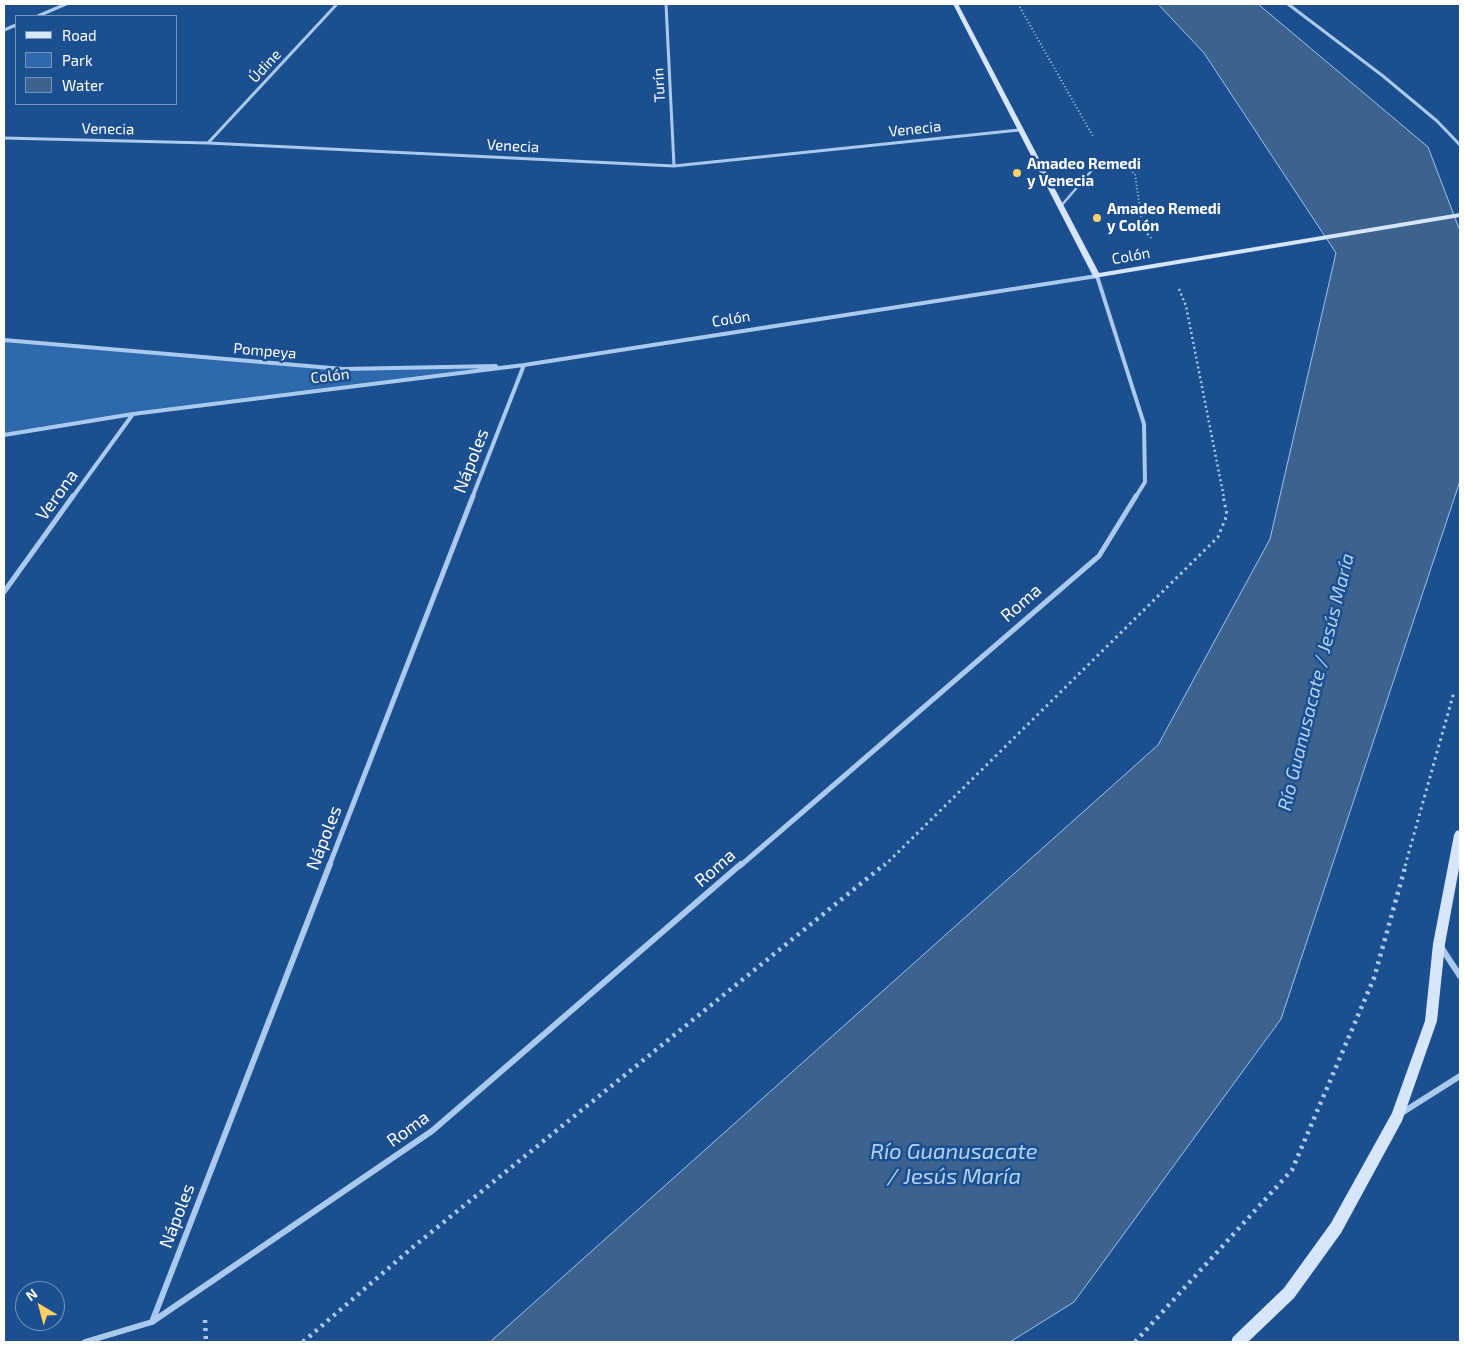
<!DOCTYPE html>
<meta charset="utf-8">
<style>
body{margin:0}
#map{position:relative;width:1464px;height:1346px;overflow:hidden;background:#1b4f8f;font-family:"Exo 2",sans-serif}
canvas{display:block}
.frame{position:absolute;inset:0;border:5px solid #fff;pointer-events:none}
.legend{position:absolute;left:15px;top:15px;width:162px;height:90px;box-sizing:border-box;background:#1b4f8f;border:1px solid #7695bc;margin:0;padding:6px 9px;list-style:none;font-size:15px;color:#fff}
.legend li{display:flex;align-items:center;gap:10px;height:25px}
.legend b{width:25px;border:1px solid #7695bc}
.north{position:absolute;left:15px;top:1281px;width:50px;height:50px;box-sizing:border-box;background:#1b4f8f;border:1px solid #7695bc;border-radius:50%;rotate:323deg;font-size:14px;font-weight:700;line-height:20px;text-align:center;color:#fff}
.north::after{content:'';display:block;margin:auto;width:18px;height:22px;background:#ffd166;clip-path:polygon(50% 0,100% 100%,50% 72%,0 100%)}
</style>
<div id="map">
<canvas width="1464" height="1346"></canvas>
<div class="frame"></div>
<ul class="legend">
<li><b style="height:6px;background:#d6e6fa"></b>Road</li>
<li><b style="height:14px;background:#2e69ad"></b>Park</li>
<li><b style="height:14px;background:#3c6290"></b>Water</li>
</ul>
<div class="north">N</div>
</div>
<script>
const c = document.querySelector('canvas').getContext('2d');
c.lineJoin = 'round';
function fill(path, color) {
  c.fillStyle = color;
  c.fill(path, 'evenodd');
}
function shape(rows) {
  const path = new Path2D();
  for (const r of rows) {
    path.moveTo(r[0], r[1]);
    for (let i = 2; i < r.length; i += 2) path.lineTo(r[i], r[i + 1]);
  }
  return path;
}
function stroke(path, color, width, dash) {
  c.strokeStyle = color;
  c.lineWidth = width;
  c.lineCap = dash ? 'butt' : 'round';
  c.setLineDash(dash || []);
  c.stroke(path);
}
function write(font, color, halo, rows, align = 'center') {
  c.font = font + ' "Exo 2",sans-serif';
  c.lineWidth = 5;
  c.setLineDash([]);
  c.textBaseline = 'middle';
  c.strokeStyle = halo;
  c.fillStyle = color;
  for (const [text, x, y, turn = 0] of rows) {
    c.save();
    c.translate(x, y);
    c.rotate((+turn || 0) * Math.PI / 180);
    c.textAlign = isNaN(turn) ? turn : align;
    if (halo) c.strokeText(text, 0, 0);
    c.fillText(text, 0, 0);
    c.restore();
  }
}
fill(shape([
 [4,340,343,369,524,365,133,414,4,435]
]), '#2e69ad');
const water = shape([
 [1158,4,1258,4,1428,147,1460,231,1460,481,1281,1019,1074,1302,1010,1342,490,1342,1158,745,1270,539,1336,253,1204,53,1158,4]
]);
fill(water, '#3c6290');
stroke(water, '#9cc4f0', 1);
stroke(shape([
 [1018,4,1094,138],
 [1124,166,1135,174,1141,216]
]), '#a9c9ee', 2, [1, 2.5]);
stroke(shape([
 [1141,215,1143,228,1151,238],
 [1179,289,1186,306,1224,498]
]), '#a9c9ee', 2.5, [2, 3]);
stroke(shape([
 [884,866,1218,537,1227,515,1223,496],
 [1405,866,1454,692]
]), '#a9c9ee', 3, [2.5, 4]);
stroke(shape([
 [205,1320,206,1342],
 [303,1342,413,1247,885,864],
 [1135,1342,1292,1170,1374,978,1406,864]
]), '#a9c9ee', 4.5, [3, 5]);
stroke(shape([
 [1061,206,1099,162]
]), '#a9c9ee', 2.5);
stroke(shape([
 [666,4,674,166],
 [1288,4,1383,76,1437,121,1460,145],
 [38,16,66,4],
 [4,30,16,25],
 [4,138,208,143,674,166,1019,130],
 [208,143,337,4]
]), '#a9c9ee', 3);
stroke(shape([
 [4,340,343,369,496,366],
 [4,435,133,414,524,365,1097,276,1144,424,1145,482,1135,498],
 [72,498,133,414],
 [472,498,524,365]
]), '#a9c9ee', 4);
stroke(shape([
 [4,592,73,496],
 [329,866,473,496],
 [740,866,1099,556,1136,496]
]), '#a9c9ee', 5);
stroke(shape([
 [1441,947,1460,976],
 [1400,1114,1460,1076],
 [152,1322,330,864],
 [85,1342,152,1322,432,1131,741,864]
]), '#a9c9ee', 6);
fill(shape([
 [953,4,958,4,1099,273,1460,213,1460,217,1094,278,953,4],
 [1460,830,1460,863,1445,944,1437,1021,1402,1121,1341,1233,1294,1298,1248,1342,1231,1342,1233,1337,1284,1288,1331,1223,1392,1113,1425,1021,1433,944,1454,835,1456,831,1460,830]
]), '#d6e6fa');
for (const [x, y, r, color] of [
 [1017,173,5,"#ffd166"],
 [1097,218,5,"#ffd166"]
]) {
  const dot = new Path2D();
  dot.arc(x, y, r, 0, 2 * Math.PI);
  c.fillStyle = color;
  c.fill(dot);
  stroke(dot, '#1b4f8f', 2);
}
write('15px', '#fff', '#1b4f8f', [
 ["Údine",265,66,-47],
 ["Turín",659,85,-93],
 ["Venecia",108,129,1],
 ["Venecia",915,129,-6],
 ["Venecia",513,146,3],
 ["Colón",1131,256,-10],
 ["Colón",731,319,-9],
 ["Pompeya",265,351,5],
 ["Colón",330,376,-7]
]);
write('bold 15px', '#fff', '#1b4f8f', [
 ["Amadeo Remedi",1027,164],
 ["y Venecia",1027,181],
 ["Amadeo Remedi",1107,209],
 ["y Colón",1107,226]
], 'left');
write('18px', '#fff', '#1b4f8f', [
 ["Nápoles",471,461,-69],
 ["Verona",57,495,-54],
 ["Roma",1021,603,-41],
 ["Nápoles",324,838,-69],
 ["Roma",715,868,-41],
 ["Roma",408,1129,-36],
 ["Nápoles",177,1216,-69]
]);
write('italic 19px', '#b5d3f5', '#1b4f8f', [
 ["Río Guanusacate / Jesús María",1316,682,-76]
]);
write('italic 22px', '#b5d3f5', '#1b4f8f', [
 ["Río Guanusacate",954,1152],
 ["/ Jesús María",954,1177]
]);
</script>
